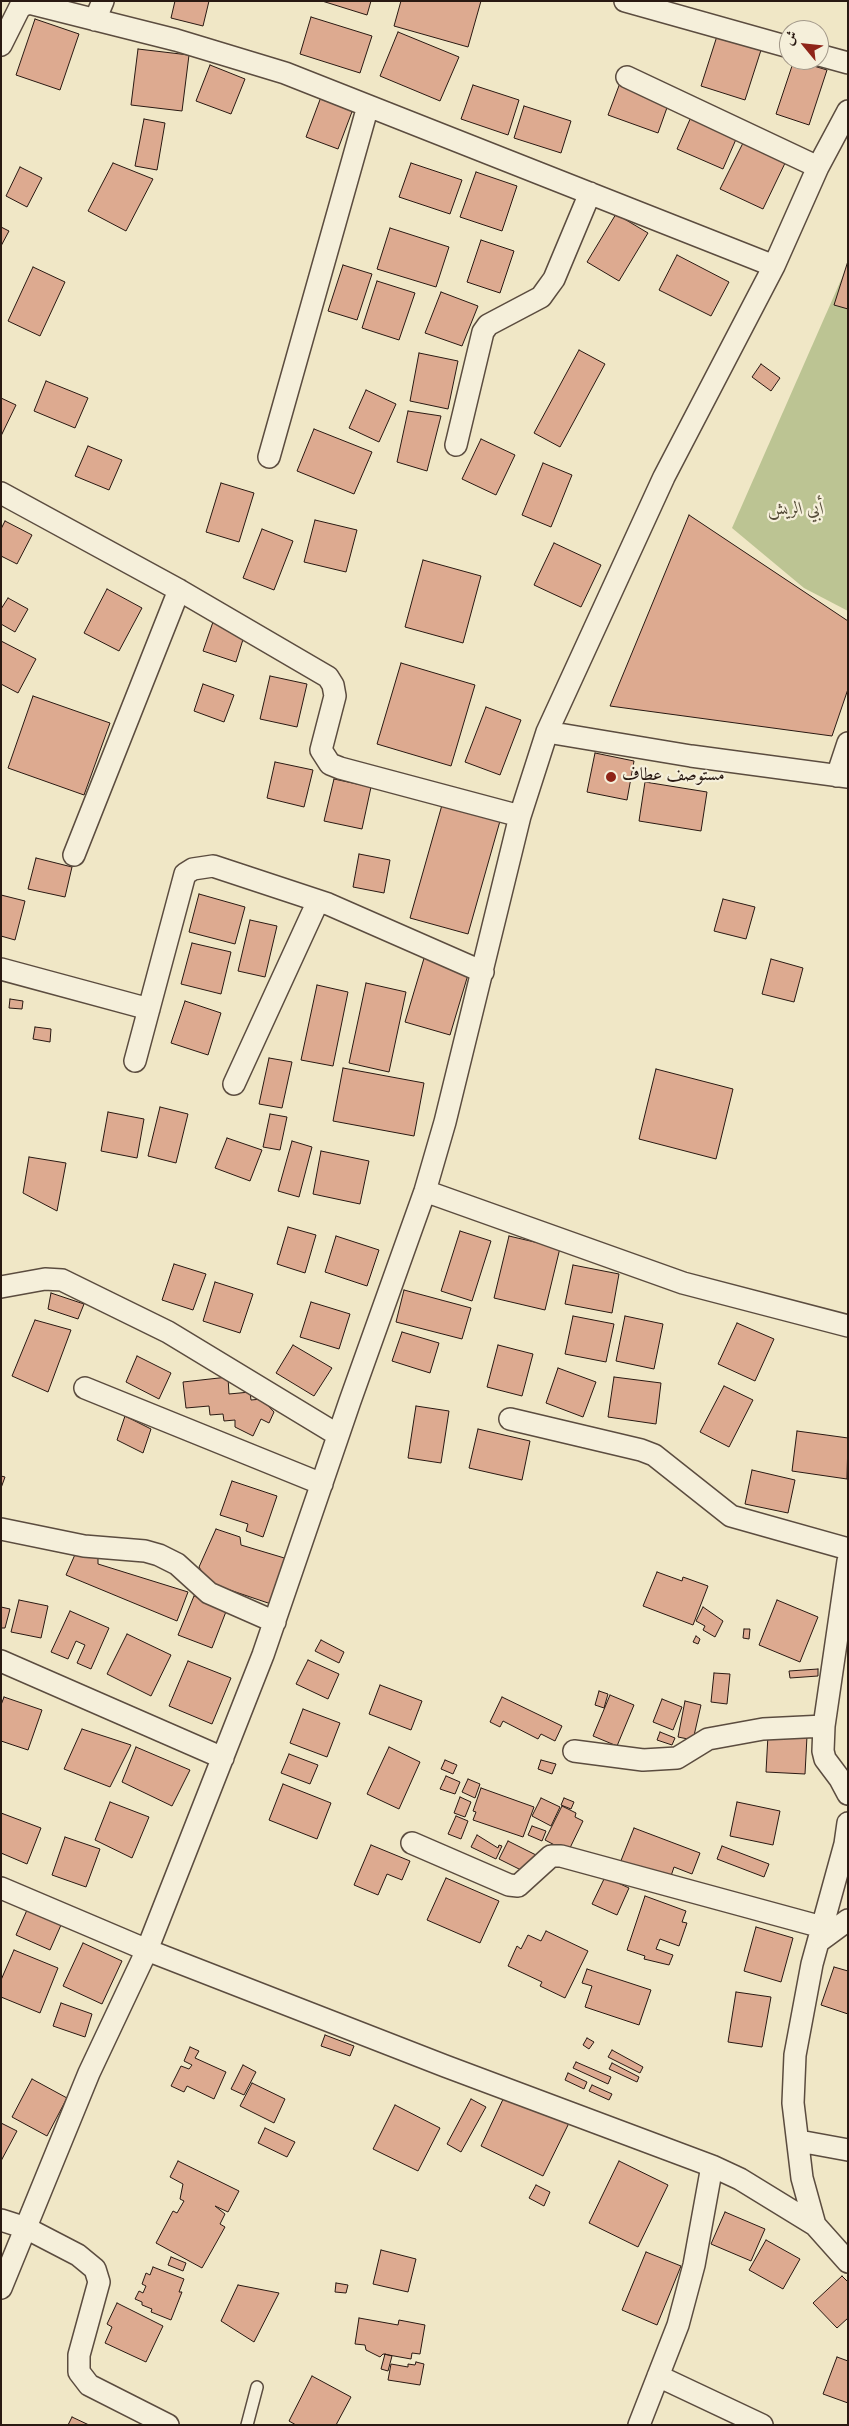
<!DOCTYPE html>
<meta charset="utf-8">
<style>
body{margin:0}
#map{position:relative;width:849px;height:2426px;overflow:hidden;background:#f0e7c6;font-family:"Sorts Mill Goudy",Amiri,serif}
canvas{display:block}
.frame{position:absolute;inset:0;border:2px solid #291912;pointer-events:none}
.north{position:absolute;left:779px;top:20px;width:50px;height:50px;box-sizing:border-box;background:#f5efda;border:1px solid #a3998a;border-radius:50%;rotate:298deg;font-size:14px;font-weight:700;line-height:20px;text-align:center;color:#291912}
.north::after{content:'';display:block;margin:auto;width:18px;height:22px;background:#8f2418;clip-path:polygon(50% 0,100% 100%,50% 72%,0 100%)}
</style>
<div id="map">
<canvas width="849" height="2426"></canvas>
<div class="frame"></div>
<div class="north">ش</div>
</div>
<script>
const c = document.querySelector('canvas').getContext('2d');
c.lineJoin = 'round';
function fill(path, color) {
  c.fillStyle = color;
  c.fill(path, 'evenodd');
}
function shape(rows) {
  const path = new Path2D();
  for (const r of rows) {
    path.moveTo(r[0], r[1]);
    for (let i = 2; i < r.length; i += 2) path.lineTo(r[i], r[i + 1]);
  }
  return path;
}
function stroke(path, color, width, dash) {
  c.strokeStyle = color;
  c.lineWidth = width;
  c.lineCap = dash ? 'butt' : 'round';
  c.setLineDash(dash || []);
  c.stroke(path);
}
function write(font, color, halo, rows, align = 'center') {
  c.font = font + ' "Sorts Mill Goudy",Amiri,serif';
  c.lineWidth = 4.5;
  c.setLineDash([]);
  c.textBaseline = 'middle';
  c.strokeStyle = halo;
  c.fillStyle = color;
  for (const [text, x, y, turn = 0] of rows) {
    c.save();
    c.translate(x, y);
    c.rotate((+turn || 0) * Math.PI / 180);
    c.textAlign = isNaN(turn) ? turn : align;
    if (halo) c.strokeText(text, 0, 0);
    c.fillText(text, 0, 0);
    c.restore();
  }
}
fill(shape([
 [848,264,848,611,804,588,732,528]
]), '#bcc493');
const building = shape([
 [175,1,209,1,203,26,171,18,175,1],
 [322,1,371,1,367,15,322,1],
 [401,1,481,1,468,47,394,26,401,1],
 [311,17,372,36,360,73,300,54,311,17],
 [35,19,79,34,60,90,16,75,35,19],
 [398,32,459,57,440,101,380,76,398,32],
 [718,33,762,47,745,100,701,86,718,33],
 [138,49,189,55,182,111,131,105,138,49],
 [794,60,827,70,809,125,776,114,794,60],
 [210,65,245,79,231,114,196,101,210,65],
 [620,83,669,102,658,133,608,115,620,83],
 [473,85,519,100,508,135,461,119,473,85],
 [321,97,353,109,338,149,306,137,321,97],
 [524,106,571,121,561,153,514,138,524,106],
 [691,117,737,137,723,169,677,149,691,117],
 [144,119,165,123,157,170,135,166,144,119],
 [745,139,787,159,763,209,720,189,745,139],
 [113,163,153,179,126,231,88,211,113,163],
 [411,163,462,180,450,214,399,197,411,163],
 [20,167,42,178,27,207,6,196,20,167],
 [476,172,517,186,502,231,460,217,476,172],
 [616,214,648,233,619,281,587,262,616,214],
 [1,227,9,231,1,246,1,227],
 [390,228,449,247,436,287,377,269,390,228],
 [481,240,514,251,500,293,467,282,481,240],
 [677,255,729,282,711,316,659,290,677,255],
 [848,261,848,309,834,305,848,261],
 [343,265,372,274,357,320,328,311,343,265],
 [33,267,65,282,40,336,8,321,33,267],
 [377,281,415,293,399,340,362,328,377,281],
 [441,292,478,306,462,346,425,333,441,292],
 [579,350,605,364,560,447,534,433,579,350],
 [419,353,458,361,448,409,410,401,419,353],
 [761,364,780,378,771,391,752,377,761,364],
 [46,381,88,398,75,428,34,411,46,381],
 [366,390,396,404,379,442,349,428,366,390],
 [1,398,16,405,1,436,1,398],
 [408,411,441,416,427,471,397,462,408,411],
 [314,429,372,452,354,494,297,471,314,429],
 [481,439,515,455,496,495,462,479,481,439],
 [88,446,122,460,109,490,75,476,88,446],
 [543,463,572,475,551,527,522,515,543,463],
 [221,483,254,493,239,542,206,532,221,483],
 [689,515,848,621,848,689,832,736,610,706,689,515],
 [315,520,357,530,346,572,304,562,315,520],
 [5,521,32,535,17,564,1,556,1,529,5,521],
 [262,529,293,541,274,590,243,578,262,529],
 [554,543,601,565,581,607,534,585,554,543],
 [423,560,481,576,463,643,405,627,423,560],
 [107,589,142,608,119,651,84,633,107,589],
 [8,598,28,609,15,632,1,624,1,609,8,598],
 [213,622,245,633,236,662,203,651,213,622],
 [1,641,36,659,18,693,1,684,1,641],
 [401,663,475,685,451,766,377,744,401,663],
 [270,676,307,684,297,727,260,719,270,676],
 [203,684,234,695,224,722,194,711,203,684],
 [33,696,110,723,84,795,8,768,33,696],
 [486,707,521,720,500,775,465,762,486,707],
 [595,753,634,761,627,800,587,792,595,753],
 [275,762,313,770,304,807,267,798,275,762],
 [334,779,371,787,362,829,324,821,334,779],
 [645,782,707,792,701,831,639,821,645,782],
 [442,805,500,821,468,934,410,918,442,805],
 [359,854,390,860,384,893,353,887,359,854],
 [36,858,72,867,65,897,28,889,36,858],
 [199,894,245,907,235,944,189,932,199,894],
 [1,895,25,901,15,940,1,936,1,895],
 [723,899,755,907,746,939,714,931,723,899],
 [250,920,277,926,265,977,238,971,250,920],
 [192,943,231,952,221,994,181,984,192,943],
 [425,955,470,968,450,1035,405,1022,425,955],
 [771,959,803,968,794,1002,762,994,771,959],
 [366,983,406,992,389,1072,349,1063,366,983],
 [317,985,348,992,333,1066,301,1060,317,985],
 [10,999,23,1001,22,1009,9,1008,10,999],
 [185,1001,221,1013,208,1055,171,1043,185,1001],
 [35,1027,51,1029,50,1042,33,1039,35,1027],
 [269,1058,292,1062,282,1108,259,1104,269,1058],
 [343,1068,424,1083,414,1136,333,1121,343,1068],
 [656,1069,733,1089,716,1159,639,1139,656,1069],
 [160,1107,188,1114,176,1163,148,1156,160,1107],
 [108,1112,144,1119,137,1158,101,1151,108,1112],
 [270,1114,287,1117,280,1150,263,1147,270,1114],
 [227,1138,262,1150,250,1181,215,1168,227,1138],
 [292,1141,312,1147,299,1197,278,1191,292,1141],
 [321,1151,369,1161,360,1204,313,1194,321,1151],
 [29,1157,66,1163,57,1211,23,1193,29,1157],
 [288,1227,316,1235,305,1273,277,1264,288,1227],
 [460,1231,491,1241,472,1301,441,1291,460,1231],
 [336,1236,379,1250,367,1286,325,1272,336,1236],
 [509,1236,560,1248,545,1310,494,1298,509,1236],
 [174,1264,206,1274,193,1310,162,1300,174,1264],
 [573,1265,619,1274,612,1313,565,1304,573,1265],
 [215,1282,253,1294,240,1333,203,1321,215,1282],
 [404,1290,471,1308,462,1339,396,1322,404,1290],
 [51,1293,84,1304,78,1319,48,1309,51,1293],
 [311,1302,350,1314,339,1349,300,1337,311,1302],
 [573,1316,614,1324,606,1362,565,1354,573,1316],
 [625,1316,663,1324,654,1369,616,1361,625,1316],
 [35,1320,71,1330,48,1392,12,1376,35,1320],
 [737,1323,774,1339,755,1381,718,1364,737,1323],
 [402,1332,439,1343,430,1373,392,1361,402,1332],
 [293,1345,332,1368,314,1396,276,1373,293,1345],
 [498,1345,533,1354,522,1396,487,1387,498,1345],
 [137,1356,171,1373,159,1399,126,1382,137,1356],
 [558,1368,596,1382,583,1417,546,1403,558,1368],
 [228,1377,229,1394,250,1392,251,1400,262,1399,274,1412,269,1423,261,1419,253,1436,235,1427,235,1420,224,1421,223,1414,210,1415,209,1406,186,1408,183,1382,228,1377],
 [614,1377,661,1383,656,1424,608,1417,614,1377],
 [724,1386,753,1400,729,1447,700,1432,724,1386],
 [416,1406,449,1411,441,1463,408,1458,416,1406],
 [125,1416,151,1429,143,1453,117,1440,125,1416],
 [478,1429,530,1441,522,1480,469,1468,478,1429],
 [797,1431,848,1438,847,1479,792,1471,797,1431],
 [752,1470,795,1480,788,1513,745,1504,752,1470],
 [1,1476,5,1477,1,1488,1,1476],
 [232,1481,277,1496,263,1537,246,1531,248,1524,220,1515,232,1481],
 [216,1529,240,1537,241,1545,291,1560,274,1605,209,1583,199,1567,216,1529],
 [77,1550,98,1556,98,1564,188,1592,177,1621,66,1575,77,1550],
 [657,1572,682,1581,683,1577,708,1586,693,1625,643,1606,657,1572],
 [194,1596,227,1609,212,1648,178,1635,194,1596],
 [19,1600,48,1606,41,1638,11,1632,19,1600],
 [777,1600,818,1617,800,1662,759,1645,777,1600],
 [1,1607,10,1609,5,1628,1,1628,1,1607],
 [703,1607,723,1621,715,1637,703,1630,705,1626,696,1621,703,1607],
 [70,1611,109,1628,91,1669,77,1663,85,1645,76,1641,68,1659,51,1652,70,1611],
 [744,1629,750,1629,749,1639,743,1638,744,1629],
 [127,1634,171,1655,151,1696,107,1674,127,1634],
 [696,1636,700,1639,698,1644,693,1642,696,1636],
 [321,1640,344,1652,339,1663,315,1651,321,1640],
 [308,1660,339,1674,328,1699,296,1684,308,1660],
 [188,1661,231,1678,212,1724,169,1706,188,1661],
 [818,1669,818,1676,790,1678,789,1671,818,1669],
 [714,1673,730,1674,727,1704,711,1702,714,1673],
 [380,1685,422,1701,411,1730,369,1714,380,1685],
 [599,1691,608,1694,604,1708,595,1705,599,1691],
 [610,1695,634,1705,617,1746,593,1736,610,1695],
 [4,1697,42,1710,28,1750,1,1741,1,1705,4,1697],
 [502,1697,562,1726,555,1741,541,1734,538,1739,503,1721,500,1727,490,1722,502,1697],
 [662,1699,682,1707,673,1730,653,1722,662,1699],
 [685,1701,701,1705,693,1740,678,1737,685,1701],
 [303,1709,340,1723,327,1757,290,1743,303,1709],
 [82,1729,131,1745,110,1787,64,1769,82,1729],
 [660,1732,675,1738,672,1745,657,1740,660,1732],
 [768,1735,807,1736,805,1774,766,1772,768,1735],
 [136,1747,190,1770,172,1806,122,1782,136,1747],
 [389,1747,420,1762,399,1809,367,1794,389,1747],
 [289,1754,318,1765,310,1784,281,1773,289,1754],
 [445,1760,457,1765,453,1774,441,1769,445,1760],
 [541,1760,556,1764,552,1774,538,1769,541,1760],
 [446,1776,460,1782,455,1794,440,1789,446,1776],
 [468,1779,480,1784,475,1798,462,1792,468,1779],
 [283,1784,331,1803,317,1839,269,1820,283,1784],
 [481,1788,534,1807,523,1837,473,1820,476,1812,473,1811,481,1788],
 [460,1797,471,1802,465,1817,454,1813,460,1797],
 [541,1798,560,1807,551,1826,532,1816,541,1798],
 [564,1798,574,1802,571,1809,561,1805,564,1798],
 [110,1802,149,1817,132,1858,95,1840,110,1802],
 [737,1802,780,1811,773,1845,730,1836,737,1802],
 [562,1806,576,1813,575,1817,583,1821,568,1852,545,1840,562,1806],
 [1,1813,41,1828,27,1864,1,1853,1,1813],
 [456,1816,468,1821,461,1839,448,1834,456,1816],
 [532,1826,546,1831,542,1841,528,1835,532,1826],
 [634,1828,700,1853,692,1874,674,1867,669,1882,620,1863,634,1828],
 [477,1835,498,1848,499,1845,502,1846,496,1859,471,1847,477,1835],
 [65,1837,100,1849,86,1887,52,1875,65,1837],
 [508,1841,538,1856,529,1874,499,1859,508,1841],
 [371,1845,410,1861,402,1880,387,1874,378,1895,354,1885,371,1845],
 [722,1846,769,1864,764,1877,717,1859,722,1846],
 [605,1877,629,1888,617,1915,592,1904,605,1877],
 [446,1878,499,1901,480,1943,427,1920,446,1878],
 [645,1896,686,1911,682,1922,687,1923,679,1946,660,1939,656,1949,673,1955,669,1965,644,1959,645,1956,627,1950,645,1896],
 [27,1910,61,1925,50,1950,16,1935,27,1910],
 [756,1927,793,1938,781,1982,744,1971,756,1927],
 [546,1931,588,1951,565,1998,540,1986,542,1982,508,1966,517,1946,521,1949,528,1935,541,1941,546,1931],
 [83,1943,122,1961,102,2004,63,1986,83,1943],
 [14,1950,58,1968,40,2013,1,1997,1,1980,14,1950],
 [834,1967,848,1971,848,2014,821,2005,834,1967],
 [587,1969,651,1990,639,2025,585,2007,592,1986,582,1983,587,1969],
 [736,1992,771,1997,762,2047,728,2042,736,1992],
 [61,2003,92,2014,85,2037,53,2026,61,2003],
 [325,2035,354,2046,350,2056,321,2046,325,2035],
 [587,2038,594,2042,589,2049,583,2045,587,2038],
 [190,2047,199,2051,195,2058,226,2072,214,2099,187,2086,184,2092,171,2086,181,2066,189,2069,192,2065,184,2061,190,2047],
 [612,2050,643,2067,640,2073,608,2057,612,2050],
 [576,2062,611,2077,608,2084,573,2068,576,2062],
 [612,2063,639,2077,637,2082,609,2069,612,2063],
 [243,2065,256,2072,244,2095,231,2089,243,2065],
 [568,2073,587,2082,584,2089,565,2080,568,2073],
 [32,2079,67,2098,47,2136,12,2117,32,2079],
 [252,2083,285,2099,274,2123,240,2106,252,2083],
 [592,2085,612,2094,609,2100,589,2091,592,2085],
 [506,2093,569,2123,543,2176,481,2146,506,2093],
 [471,2099,486,2107,461,2152,447,2144,471,2099],
 [395,2105,440,2128,418,2171,373,2149,395,2105],
 [1,2123,17,2131,1,2161,1,2123],
 [265,2128,295,2142,287,2157,258,2143,265,2128],
 [178,2161,239,2191,228,2212,215,2206,225,2214,220,2224,225,2227,202,2268,156,2243,173,2211,177,2213,184,2201,180,2199,183,2184,170,2177,178,2161],
 [619,2161,668,2185,638,2247,589,2223,619,2161],
 [536,2185,550,2192,544,2206,529,2198,536,2185],
 [725,2212,765,2229,751,2261,711,2244,725,2212],
 [766,2240,800,2259,783,2289,749,2270,766,2240],
 [381,2250,416,2259,408,2292,373,2284,381,2250],
 [646,2252,681,2266,657,2325,622,2310,646,2252],
 [171,2257,186,2263,183,2271,168,2265,171,2257],
 [153,2267,184,2279,179,2292,182,2292,171,2320,151,2312,152,2309,142,2305,142,2302,135,2299,139,2291,143,2293,146,2286,142,2284,146,2273,150,2275,153,2267],
 [842,2276,848,2282,848,2318,837,2328,813,2303,842,2276],
 [336,2283,348,2285,346,2293,335,2292,336,2283],
 [238,2285,279,2293,254,2342,221,2321,238,2285],
 [117,2303,163,2326,146,2362,105,2343,112,2327,107,2324,117,2303],
 [359,2318,398,2325,399,2320,425,2325,420,2354,412,2353,411,2359,383,2354,380,2357,366,2350,365,2345,355,2344,359,2318],
 [385,2354,392,2356,388,2371,381,2369,385,2354],
 [837,2357,848,2361,848,2403,823,2394,837,2357],
 [416,2362,424,2364,420,2385,388,2380,391,2364,408,2367,408,2364,415,2365,416,2362],
 [312,2376,351,2397,336,2425,296,2425,289,2421,312,2376],
 [72,2417,89,2425,68,2425,72,2417]
]);
fill(building, '#ddaa90');
stroke(building, '#291912', 1);
const lane = shape([
 [247,2425,257,2387]
]);
const street = shape([
 [625,1,789,47],
 [95,20,103,1],
 [1,45,20,7,29,3,176,40,285,73,774,266],
 [819,55,848,63],
 [627,77,818,167],
 [848,111,818,167,774,266,664,477,547,732,520,816,445,1122,425,1191,350,1401,263,1655,147,1950,445,2066,712,2166,740,2179,815,2225,848,2262],
 [456,445,483,332,488,325,541,297,546,290,554,279,590,193],
 [269,457,368,106],
 [1,493,179,590,328,677,333,685,335,696,321,750,330,764,340,768,520,816],
 [547,732,691,756,848,777],
 [837,776,848,743],
 [74,855,179,590],
 [1,969,149,1009],
 [135,1061,185,874,193,869,213,866,328,904,483,972],
 [234,1084,318,901],
 [425,1191,683,1283,848,1326],
 [1,1287,45,1279,62,1280,168,1332,338,1435],
 [85,1388,322,1484],
 [510,1419,641,1450,654,1455,731,1516,848,1549],
 [1,1529,84,1546,145,1551,159,1555,177,1564,209,1593,275,1622],
 [848,1561,824,1726,823,1751,825,1759,840,1779,848,1794],
 [1,1661,223,1758],
 [574,1751,643,1760,677,1758,708,1739,763,1729,824,1726],
 [412,1843,509,1885,518,1886,551,1856,561,1856,822,1927],
 [1,1888,147,1950,89,2073,1,2288],
 [818,1942,848,1920],
 [799,2141,848,2150],
 [1,2220,26,2228,78,2255,95,2269,99,2282,79,2355,79,2372,89,2385,168,2425],
 [815,2225,802,2178,793,2103,795,2055,812,1964,845,1844,848,1823],
 [658,2376,762,2425],
 [639,2425,678,2325,694,2265,712,2166]
]);
stroke(lane, '#5b4c3f', 14);
stroke(street, '#5b4c3f', 24);
stroke(lane, '#f5efda', 11);
stroke(street, '#f5efda', 21);
for (const [x, y, r, color] of [
 [611,777,6,"#8f2418"]
]) {
  const dot = new Path2D();
  dot.arc(x, y, r, 0, 2 * Math.PI);
  c.fillStyle = color;
  c.fill(dot);
  stroke(dot, '#f5efda', 2);
}
write('italic 18px', '#554c39', '#f5efda', [
 ["أبي الريش",796,511]
]);
write('18px', '#291912', '#f5efda', [
 ["مستوصف عطاف",622,777]
], 'left');
</script>
